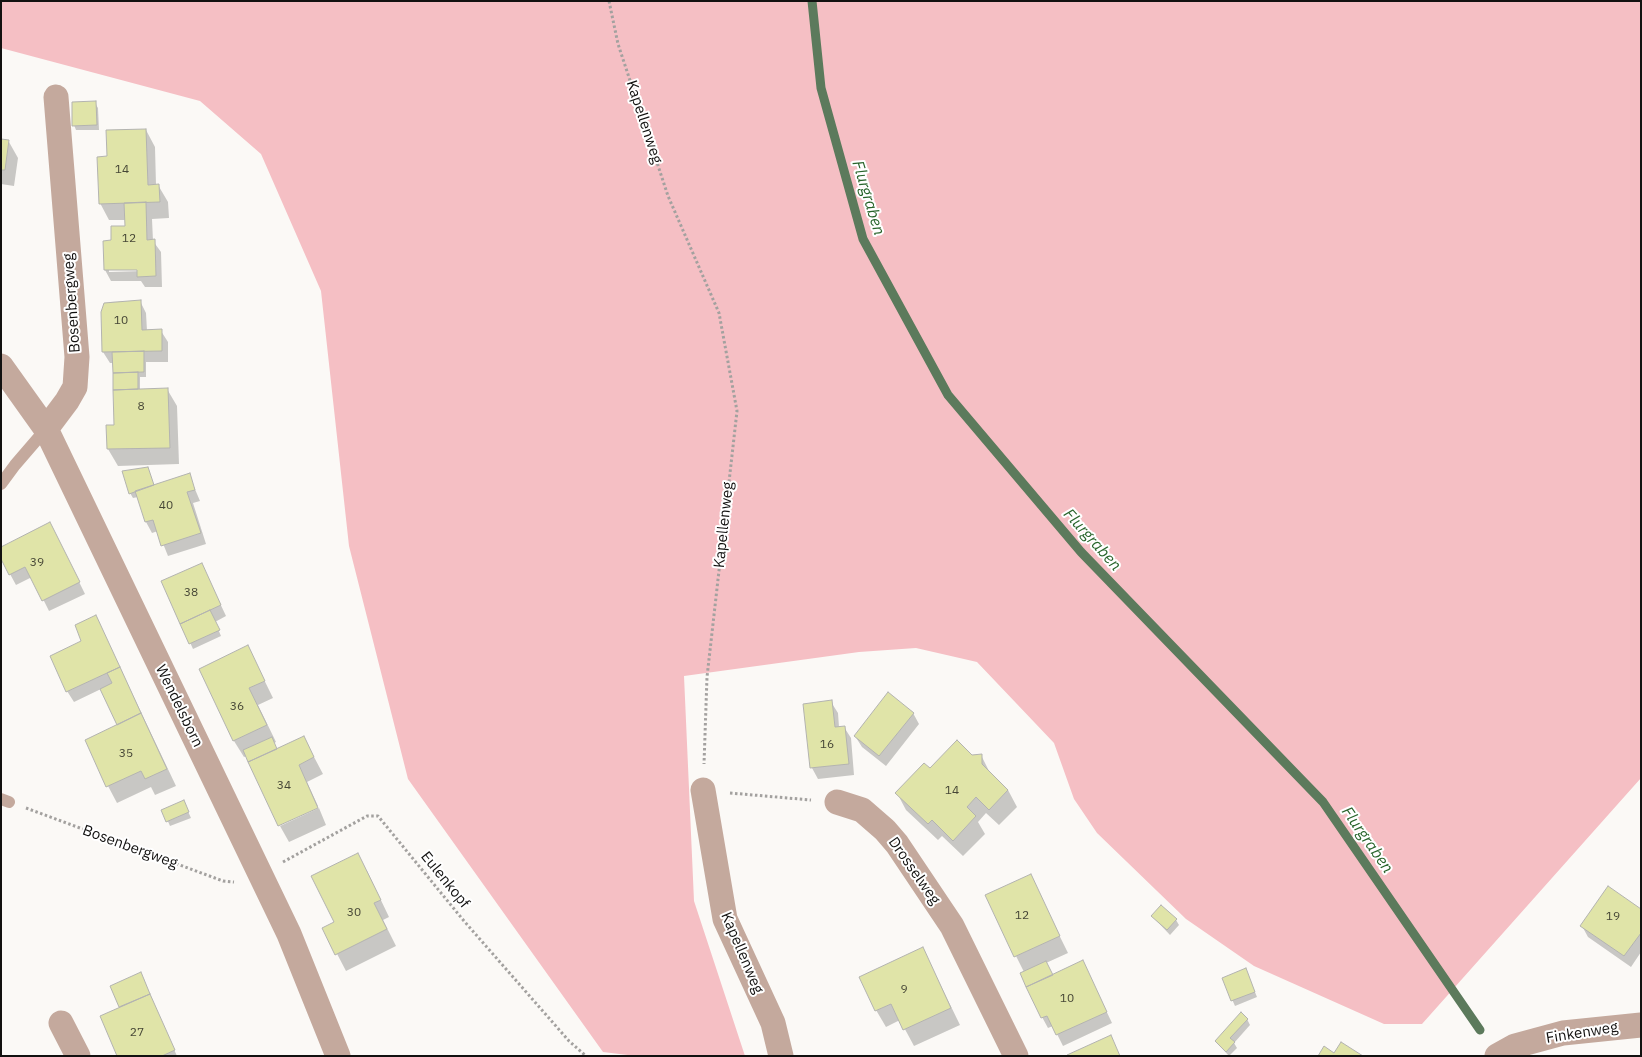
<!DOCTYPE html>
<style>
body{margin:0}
#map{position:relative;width:1642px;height:1057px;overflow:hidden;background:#fbf9f6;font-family:"IBM Plex Sans",sans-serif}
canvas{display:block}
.frame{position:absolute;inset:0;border:2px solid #121110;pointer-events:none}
</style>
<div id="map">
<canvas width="1642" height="1057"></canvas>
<div class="frame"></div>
</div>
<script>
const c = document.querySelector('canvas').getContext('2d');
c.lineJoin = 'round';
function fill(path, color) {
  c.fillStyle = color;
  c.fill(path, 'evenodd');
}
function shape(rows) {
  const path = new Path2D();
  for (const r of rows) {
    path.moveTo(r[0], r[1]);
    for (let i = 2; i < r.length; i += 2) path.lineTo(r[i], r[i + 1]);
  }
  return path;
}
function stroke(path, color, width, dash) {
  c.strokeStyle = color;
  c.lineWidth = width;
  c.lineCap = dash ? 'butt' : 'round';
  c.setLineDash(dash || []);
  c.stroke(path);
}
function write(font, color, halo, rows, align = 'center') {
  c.font = font + ' "IBM Plex Sans",sans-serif';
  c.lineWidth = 4;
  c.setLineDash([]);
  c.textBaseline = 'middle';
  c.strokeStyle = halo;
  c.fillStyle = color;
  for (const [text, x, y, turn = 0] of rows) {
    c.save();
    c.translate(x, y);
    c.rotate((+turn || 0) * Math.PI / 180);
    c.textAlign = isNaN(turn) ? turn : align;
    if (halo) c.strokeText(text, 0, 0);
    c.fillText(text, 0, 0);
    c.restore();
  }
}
fill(shape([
 [1,1,1641,1,1641,778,1422,1024,1384,1024,1254,966,1186,919,1097,833,1074,799,1054,743,977,662,916,648,859,652,684,676,694,901,745,1056,636,1056,603,1052,408,779,349,546,321,291,261,154,200,101,1,48]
]), '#f5bfc4');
fill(shape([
 [95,103,98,108,99,130,76,130,74,125],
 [146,130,155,147,156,185,158,185,168,202,169,218,152,219,153,241,161,252,162,287,145,287,141,281,111,281,105,270,104,242,112,242,126,227,126,220,109,220,100,203,108,157],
 [143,268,143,271,109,272,109,269],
 [1,140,9,142,18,158,14,186,1,184],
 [140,301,146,313,147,331,161,331,168,342,168,362,146,362,146,377,140,377,140,390,167,389,177,406,179,464,118,466,108,449,115,426,113,363,110,363,103,352,103,307,110,302],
 [147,468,154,486,189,475,200,501,193,503,206,544,168,556,158,531,152,533,146,522,138,497,133,498,130,493],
 [56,535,85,594,49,611,32,577,16,585,10,574],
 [202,565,226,616,215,622,221,636,193,649,163,582],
 [96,617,176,786,155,795,151,787,117,803,108,786,119,725,101,689,74,702,67,691,83,642],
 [248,647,273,698,258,705,276,742,274,743,277,750,304,738,323,774,307,782,318,806,279,824,247,756,244,757,234,741,200,669],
 [831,702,838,713,839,727,844,727,851,738,854,775,818,779,812,768],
 [913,713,919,724,886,766,862,747,855,736],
 [981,755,991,775,1008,790,1017,807,999,825,986,813,978,822,985,834,963,856,942,836,938,840,906,810,897,793,930,770],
 [186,807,191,818,170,826,163,810],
 [319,808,326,825,289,842,280,826],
 [367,871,389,917,383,920,396,946,346,971,324,929,335,923],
 [1030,876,1068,953,1046,963,1052,976,1083,962,1112,1023,1063,1046,1053,1026,1048,1028,1042,1017,1024,972,986,896],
 [1641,911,1641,952,1631,967,1588,937,1582,926],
 [1152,916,1176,920,1179,925,1170,935],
 [923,949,960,1025,914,1046,900,1020,886,1027,876,1010],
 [1248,975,1257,997,1235,1006,1223,979],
 [144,979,152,1001,177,1056,119,1056,121,1008,112,986],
 [1247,1019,1250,1025,1234,1043,1237,1048,1229,1056,1216,1042]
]), '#0003');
stroke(shape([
 [812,1,821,88,863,239,948,395,1081,552,1323,802,1480,1030]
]), '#5c7a5c', 9);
const building = shape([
 [96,101,97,125,72,126,72,102,96,101],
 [146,129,148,185,159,184,160,202,99,204,97,157,107,156,106,130,146,129],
 [1,139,9,140,5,170,1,170,1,139],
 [146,202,147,240,155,239,156,276,137,277,137,270,104,270,103,241,111,240,111,226,125,226,124,203,146,202],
 [141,300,142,330,162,329,162,351,102,352,101,312,104,303,141,300],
 [144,351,144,372,113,373,112,352,144,351],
 [138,372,138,389,113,390,113,373,138,372],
 [168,388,170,448,107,449,106,425,114,425,113,390,168,388],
 [148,467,154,485,129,494,122,471,148,467],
 [190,473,195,490,187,492,201,533,161,546,153,520,145,522,135,491,190,473],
 [50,522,80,582,42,601,25,567,9,575,1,559,1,547,50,522],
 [202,563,221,605,180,624,161,581,202,563],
 [210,610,220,630,189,644,180,624,210,610],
 [96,615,120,667,66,692,50,656,81,641,75,625,96,615],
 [248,645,265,681,249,688,267,725,233,741,199,669,248,645],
 [120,667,141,713,117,725,100,689,112,683,107,673,120,667],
 [888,692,914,713,879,756,854,736,888,692],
 [832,700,835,727,845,726,849,764,810,768,803,704,832,700],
 [141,713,167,769,145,779,141,771,106,787,85,740,141,713],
 [304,736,314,757,299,765,318,808,278,826,248,762,304,736],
 [272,737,277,749,248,762,243,750,272,737],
 [957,740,972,755,982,754,982,764,1008,790,989,810,976,797,967,807,976,816,953,841,932,820,928,824,895,793,924,763,930,768,957,740],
 [184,800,189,812,166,822,161,810,184,800],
 [358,853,381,900,374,903,387,929,335,955,322,928,334,922,311,876,358,853],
 [1031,874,1060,936,1014,957,985,895,1031,874],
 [1608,886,1641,909,1641,933,1624,956,1580,926,1608,886],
 [1161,905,1177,919,1167,930,1151,916,1161,905],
 [923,947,951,1008,903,1030,891,1004,875,1011,859,977,923,947],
 [1083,960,1107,1012,1056,1035,1047,1016,1041,1018,1026,987,1083,960],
 [1046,961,1053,975,1026,987,1020,973,1046,961],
 [1246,968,1255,992,1231,1001,1222,978,1246,968],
 [141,972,150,994,119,1007,110,986,141,972],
 [150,994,175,1050,162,1056,117,1056,100,1016,150,994],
 [1241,1012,1248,1019,1230,1038,1235,1042,1226,1052,1215,1041,1241,1012],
 [1111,1035,1120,1056,1067,1056,1067,1055,1111,1035],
 [1341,1042,1363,1056,1318,1056,1324,1046,1334,1053,1341,1042]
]);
fill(building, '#e0e4a8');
stroke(building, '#b3b3b0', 1);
stroke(shape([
 [609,1,618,44,668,196,719,313,737,411,707,677,704,764],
 [730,793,811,800],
 [26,808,223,881,234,882],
 [283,862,367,816,378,816,464,921,569,1041,586,1056]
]), '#a3a19f', 3, [2.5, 2.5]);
stroke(shape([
 [1,484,15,465,46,429],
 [1,799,9,802]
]), '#c4a99d', 12);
stroke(shape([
 [1,366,46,429,289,934,338,1056],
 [46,429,67,401,75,387,77,357,56,97],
 [703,790,725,919,773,1023,781,1056],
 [837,802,862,810,885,830,897,844,952,926,1016,1056],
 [61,1023,78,1056],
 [1497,1056,1515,1046,1563,1033,1641,1025]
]), '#c4a99d', 25);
write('12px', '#464636', null, [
 ["14",122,170],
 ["12",129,239],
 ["10",121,321],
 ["8",141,407],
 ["40",166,506],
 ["39",37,563],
 ["38",191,593],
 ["36",237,707],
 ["16",827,745],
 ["35",126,754],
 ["34",284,786],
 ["14",952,791],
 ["30",354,913],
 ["12",1022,916],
 ["19",1613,917],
 ["9",904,990],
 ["10",1067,999],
 ["27",137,1033]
]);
write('15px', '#121110', '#fff', [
 ["Kapellenweg",644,122,72],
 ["Bosenbergweg",72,303,-94],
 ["Kapellenweg",724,525,-84],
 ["Wendelsborn",179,706,64],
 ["Bosenbergweg",130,847,20],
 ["Drosselweg",914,871,55],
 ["Eulenkopf",445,880,51],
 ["Kapellenweg",742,953,67],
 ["Finkenweg",1582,1033,-9]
]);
write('italic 16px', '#28642b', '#fff', [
 ["Flurgraben",868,198,73],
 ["Flurgraben",1092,540,48],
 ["Flurgraben",1367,840,55]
]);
</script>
